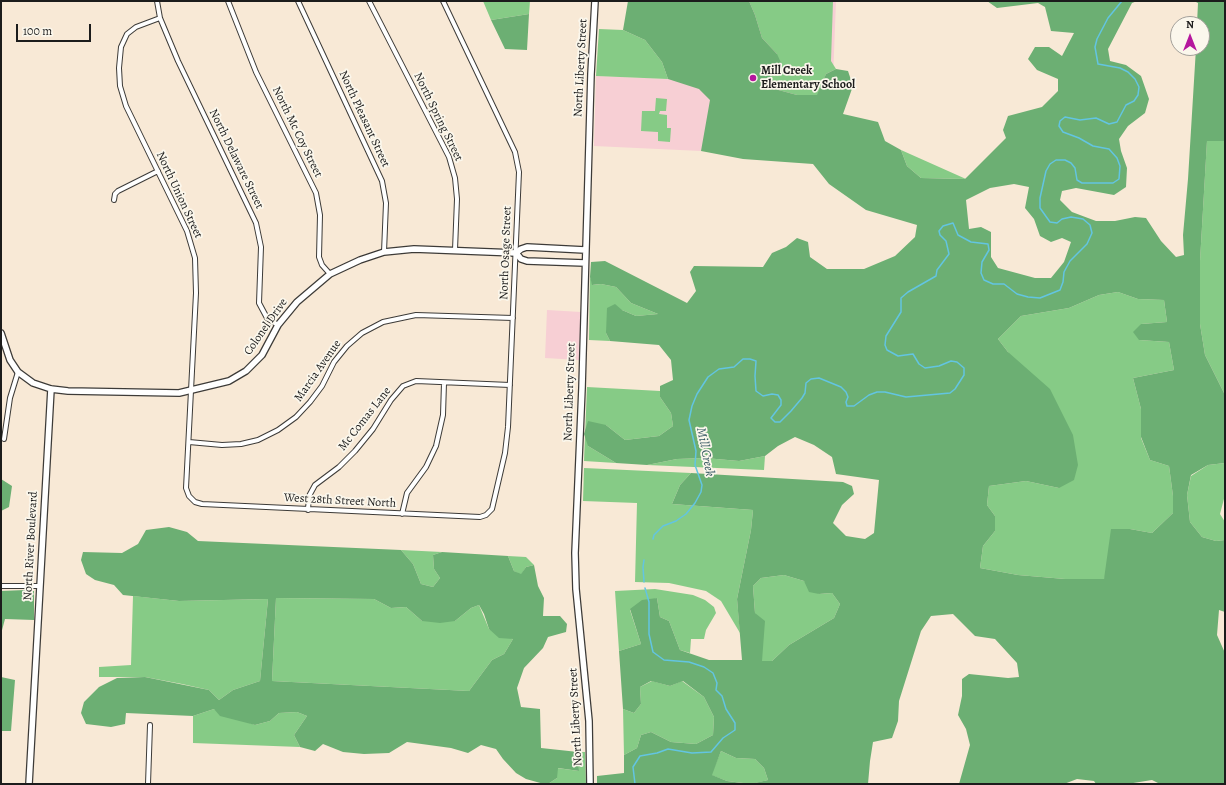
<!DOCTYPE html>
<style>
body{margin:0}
#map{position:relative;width:1226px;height:785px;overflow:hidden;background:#f8e9d6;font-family:Alegreya,serif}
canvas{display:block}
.frame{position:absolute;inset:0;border:2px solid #1c1c1c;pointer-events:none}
.north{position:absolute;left:1170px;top:16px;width:40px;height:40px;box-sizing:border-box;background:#fbf7ec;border:1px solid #a29f99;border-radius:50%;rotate:0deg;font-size:11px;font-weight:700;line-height:16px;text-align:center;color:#1c1c1c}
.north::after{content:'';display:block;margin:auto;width:14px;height:18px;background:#b5179e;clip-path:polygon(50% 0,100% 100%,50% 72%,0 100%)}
.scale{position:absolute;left:16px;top:24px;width:75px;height:18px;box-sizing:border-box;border:2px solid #1c1c1c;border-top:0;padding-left:5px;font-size:12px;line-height:14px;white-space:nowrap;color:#1c1c1c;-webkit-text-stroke:3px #fbf7ec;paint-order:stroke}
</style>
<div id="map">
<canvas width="1226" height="785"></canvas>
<div class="frame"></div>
<div class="north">N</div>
<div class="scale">100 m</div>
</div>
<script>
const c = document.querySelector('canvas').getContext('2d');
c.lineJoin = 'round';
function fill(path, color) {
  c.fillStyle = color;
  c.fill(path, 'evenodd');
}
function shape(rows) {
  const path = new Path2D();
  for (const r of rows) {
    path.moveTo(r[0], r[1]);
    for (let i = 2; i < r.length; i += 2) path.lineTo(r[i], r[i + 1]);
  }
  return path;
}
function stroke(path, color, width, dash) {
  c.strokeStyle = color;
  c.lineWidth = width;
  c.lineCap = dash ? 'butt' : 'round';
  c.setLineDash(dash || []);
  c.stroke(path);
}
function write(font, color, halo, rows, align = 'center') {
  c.font = font + ' Alegreya,serif';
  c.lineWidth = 3.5;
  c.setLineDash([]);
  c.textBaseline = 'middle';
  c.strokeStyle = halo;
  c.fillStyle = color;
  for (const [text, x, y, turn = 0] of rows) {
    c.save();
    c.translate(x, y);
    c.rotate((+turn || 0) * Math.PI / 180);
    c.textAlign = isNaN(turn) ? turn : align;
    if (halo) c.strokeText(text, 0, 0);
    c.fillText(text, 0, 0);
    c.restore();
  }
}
fill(shape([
 [675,1,836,1,830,157,594,146,596,76,673,79],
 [547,310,581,312,579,360,545,358]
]), '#f7cfd4');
fill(shape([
 [483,1,530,1,529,14,491,20],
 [749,1,833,1,831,61,836,69,826,74,818,95,797,95,771,88,771,76,777,54,762,38,755,15],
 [599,29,623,30,645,40,662,62,668,79,596,76],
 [656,98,667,99,666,111,660,111,659,114,667,115,667,128,671,128,670,142,658,141,658,132,641,131,642,111,655,111],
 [1207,140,1225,141,1225,395,1205,355,1200,324,1200,261],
 [901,150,966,179,921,178,907,166],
 [590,277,593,285,601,284,616,287,631,303,658,314,636,316,622,310,606,333,610,341,589,340],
 [1118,292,1138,299,1164,300,1167,322,1141,324,1139,340,1169,342,1174,370,1133,378,1141,409,1141,438,1150,460,1169,466,1173,496,1173,513,1152,533,1130,529,1104,579,1065,579,1018,575,980,568,983,546,995,531,995,516,987,505,989,486,1026,481,1059,488,1008,352,998,339,1021,316,1069,308,1099,295],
 [587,387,660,391,660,397,671,413,673,426,659,436,625,440,606,425,588,446,616,463,584,461],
 [765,456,764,470,647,465,677,459,705,458,739,461],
 [1225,463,1225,495,1220,514,1225,522,1225,540,1216,541,1202,537,1190,522,1187,495,1191,476,1208,465],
 [584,468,691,473,680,485,672,504,753,510,751,530,737,599,740,633,721,601,706,591,669,583,635,582,637,503,583,501],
 [401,550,442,552,433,555,434,569,440,578,433,587,421,584,413,564],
 [508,556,526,557,534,565,526,567,521,575,514,571],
 [784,575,804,581,819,594,832,593,840,604,834,618,789,645,772,661,762,661,762,650,755,613,753,586,761,578],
 [655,589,693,595,705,600,714,607,716,613,706,630,704,639,691,639,690,653,680,650,669,621,660,617,657,598,630,610,641,644,619,651,615,591],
 [133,596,179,601,268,599,260,681,233,690,219,700,209,690,182,684,145,677,99,677,99,667,131,665],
 [276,598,374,599,391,608,406,607,422,621,455,621,471,608,479,605,489,629,513,639,504,654,492,660,469,691,272,681],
 [652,681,670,686,682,681,704,697,714,717,713,735,696,744,671,742,651,732,641,735,637,748,624,755,623,709,634,713,641,704,640,687],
 [214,709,255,725,270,721,279,713,297,712,307,716,294,735,300,747,193,743,193,716],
 [721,751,736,758,755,759,764,768,768,780,751,784,727,781,711,775],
 [578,752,585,752,586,784,548,784,557,778,557,768,579,771]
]), '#86cb86');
fill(shape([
 [628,1,749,1,755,15,762,38,777,54,782,65,771,76,771,88,797,95,817,95,826,74,836,69,848,71,853,86,843,114,878,122,885,141,901,150,907,166,921,178,965,179,1006,138,1003,130,1008,116,1042,107,1058,91,1058,79,1037,70,1028,59,1035,47,1049,47,1062,56,1074,33,1051,31,1045,7,1038,3,997,8,987,1,1137,1,1132,3,1108,49,1110,61,1126,65,1141,76,1149,99,1145,113,1128,126,1119,139,1121,151,1127,168,1126,187,1114,195,1076,188,1062,191,1060,200,1072,212,1096,221,1115,221,1135,217,1146,218,1161,241,1176,257,1184,255,1183,235,1188,179,1196,48,1202,48,1202,24,1197,24,1198,3,1194,1,1225,1,1225,141,1207,141,1200,261,1200,324,1205,355,1225,395,1225,463,1208,465,1191,475,1187,495,1190,522,1202,537,1216,541,1225,540,1225,612,1219,610,1217,635,1225,653,1225,784,1160,784,1152,780,1127,784,1096,784,1094,781,1077,779,1064,784,959,784,970,745,966,729,958,715,962,696,962,679,969,674,1008,678,1019,677,1017,663,995,639,975,636,953,614,931,616,921,631,899,701,898,721,892,738,873,742,870,761,868,784,597,784,597,776,624,773,624,755,637,748,641,735,651,732,671,742,696,744,713,735,714,717,704,697,683,681,670,686,651,681,640,687,641,704,634,713,623,709,619,651,641,644,630,609,642,600,657,598,660,617,669,621,680,650,709,660,742,660,737,599,751,530,753,510,672,504,680,485,691,473,843,482,852,486,854,494,842,505,833,523,846,536,865,539,874,533,879,480,836,474,832,457,814,445,795,437,778,446,765,456,739,461,705,458,677,459,647,465,616,463,588,446,584,434,588,421,606,425,625,440,659,436,673,426,671,413,660,397,660,386,673,380,671,360,659,345,610,341,606,333,607,308,615,304,622,310,636,316,658,314,631,303,616,287,601,284,592,285,590,277,591,262,605,261,687,303,696,291,690,272,694,266,763,267,772,253,786,247,797,238,808,242,810,257,827,269,864,269,895,256,915,237,917,225,866,210,829,184,813,164,743,159,701,151,710,100,699,89,668,79,662,62,645,40,623,30],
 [1014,184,1029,187,1025,208,1034,219,1040,236,1051,242,1062,238,1071,242,1064,262,1051,278,1035,278,998,268,991,257,991,232,981,227,969,229,966,200,990,188],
 [1118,292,1138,299,1164,300,1167,322,1141,324,1133,332,1139,340,1169,342,1174,370,1133,378,1141,409,1141,437,1150,460,1169,466,1173,496,1173,513,1152,533,1130,529,1111,529,1104,579,1065,579,1018,575,980,568,983,546,995,531,995,516,987,505,989,486,1026,481,1059,488,1074,480,1078,465,1073,435,1050,389,1008,352,998,339,1021,316,1069,308,1099,295],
 [784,575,804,581,809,592,819,594,832,593,840,604,834,618,789,645,772,661,762,661,765,621,755,613,753,586,761,578],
 [721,751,736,758,755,759,764,768,768,780,750,784,727,781,712,775],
 [529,14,527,50,505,49,491,20],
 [1,479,12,486,9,507,1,511],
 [169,527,187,532,198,541,401,550,413,564,421,584,433,587,440,578,434,569,433,555,442,552,508,556,514,571,521,574,526,567,534,565,538,586,544,598,543,616,560,616,567,624,566,632,548,637,543,648,524,668,517,688,521,707,540,709,541,748,578,752,579,771,558,768,557,778,548,784,544,784,526,779,516,773,503,759,496,749,481,745,468,753,451,748,407,742,389,753,364,754,343,752,323,744,315,751,300,747,294,735,307,716,297,712,279,713,270,721,255,725,220,716,214,709,193,716,126,713,125,724,111,727,86,724,81,713,84,702,99,687,117,678,145,677,209,690,219,700,233,690,260,681,268,599,179,601,123,595,114,585,95,580,86,574,81,560,83,552,122,553,138,544,146,530],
 [276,598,374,599,391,608,406,607,422,621,440,623,455,621,471,608,479,605,484,614,489,629,499,638,513,639,504,654,492,660,469,691,272,681],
 [25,590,34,591,34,620,5,619,1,634,1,591],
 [1,677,15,680,11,731,1,731]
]), '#6caf73');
stroke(shape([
 [653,539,654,535,663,526,676,521,686,514,695,503,701,492,702,485,695,465,696,451,689,420,692,406,697,394,708,377,719,369,734,367,743,359,750,359,756,361,755,376,756,391,763,396,772,394,778,395,781,400,781,405,771,418,775,422,780,422,791,411,802,398,805,393,806,383,811,379,819,378,841,387,846,392,848,397,846,402,847,406,854,406,869,395,877,392,885,392,906,397,950,393,955,389,964,375,964,368,957,362,951,361,939,366,925,368,919,364,913,354,898,356,887,350,885,345,886,336,901,312,901,298,908,292,936,276,937,270,949,254,946,241,940,235,939,231,943,226,953,223,958,235,971,242,988,244,989,250,982,262,981,273,984,280,993,284,1004,284,1017,294,1028,297,1040,298,1060,290,1063,282,1064,272,1070,261,1087,244,1092,233,1090,225,1083,219,1071,217,1062,219,1057,223,1050,222,1040,208,1040,198,1046,171,1050,164,1056,160,1065,160,1071,163,1075,168,1077,180,1082,183,1113,183,1119,179,1120,166,1117,158,1109,149,1093,146,1079,138,1063,132,1059,126,1060,121,1065,117,1080,120,1096,118,1109,124,1117,122,1126,105,1134,101,1138,95,1139,87,1135,79,1128,72,1120,68,1098,64,1095,47,1097,39,1108,18,1122,1],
 [644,560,643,567,644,582],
 [635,784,633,767,640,756,657,753,668,749,692,753,711,752,723,738,735,730,735,723,726,709,722,696,716,690,717,683,713,673,704,667,689,662,664,660,653,652,649,634,649,602,645,588]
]), '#63c5e1', 1.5);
const street = shape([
 [157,1,160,18,178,61,256,223,261,247,259,303,267,318,278,325],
 [228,1,256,72,316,193,320,215,319,257,322,265,330,274],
 [298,1,382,181,386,203,384,252],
 [369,1,449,157,455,178,457,199,455,250],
 [160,18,136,27,127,34,121,47,119,68,120,86,126,106,187,231,195,258,196,293,186,488,189,496,195,502,202,504,480,517,486,515,492,509,505,453,508,427,519,172,515,152,443,1],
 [114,200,115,194,118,191,158,171],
 [4,439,10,398,18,372],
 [189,442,222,445,241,444,258,440,278,430,296,417,310,402,322,386,334,362,347,346,362,333,383,322,416,315,513,318],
 [308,510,309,496,315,485,339,467,355,451,373,429,391,400,403,386,416,381,510,385],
 [402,514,407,493,426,467,436,446,443,415,444,383],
 [1,586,40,586],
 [148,784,150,725]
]);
const secondary = shape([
 [516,253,521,249,527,247,585,250],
 [1,333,10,360,18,372,33,383,51,389,68,391,179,393,229,381,246,371,262,355,278,325,297,302,330,274,360,260,384,252,414,249,516,253,521,259,527,261,585,263],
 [29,784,51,389],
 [590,784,589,721,576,589,575,553,582,388,591,74,595,1]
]);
stroke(street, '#3d3b38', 6);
stroke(secondary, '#3d3b38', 8);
stroke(street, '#fff', 4);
stroke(secondary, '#fff', 5.5);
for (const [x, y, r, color] of [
 [753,78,4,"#b5179e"]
]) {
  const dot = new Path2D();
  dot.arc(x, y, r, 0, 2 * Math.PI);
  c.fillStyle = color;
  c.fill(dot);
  stroke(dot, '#fbf7ec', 1.5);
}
write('12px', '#1c1c1c', '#fbf7ec', [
 ["North Liberty Street",581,68,-87],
 ["North Spring Street",438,117,64],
 ["North Pleasant Street",364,119,65],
 ["North Mc Coy Street",297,132,64],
 ["North Delaware Street",236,159,64],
 ["North Union Street",179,195,65],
 ["North Osage Street",506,253,-88],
 ["Colonel Drive",266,327,-55],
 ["Marcia Avenue",318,371,-55],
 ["North Liberty Street",570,392,-88],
 ["Mc Comas Lane",365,419,-52],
 ["West 28th Street North",340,501,3],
 ["North River Boulevard",31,546,-87],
 ["North Liberty Street",576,717,-93]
]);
write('bold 12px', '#1c1c1c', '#fbf7ec', [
 ["Mill Creek",761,71],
 ["Elementary School",761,85]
], 'left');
write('italic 13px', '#355761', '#fbf7ec', [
 ["Mill Creek",705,452,79]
]);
</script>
